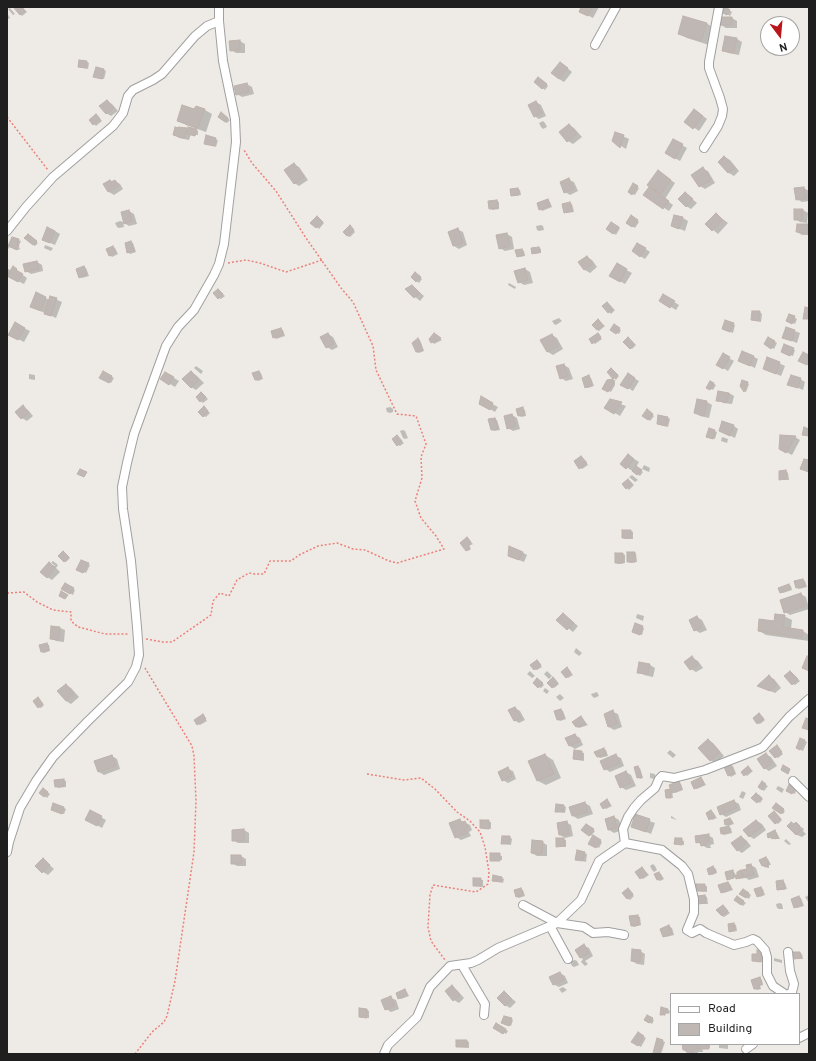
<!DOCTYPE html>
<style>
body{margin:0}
#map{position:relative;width:816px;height:1061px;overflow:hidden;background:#eeebe6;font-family:Overpass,sans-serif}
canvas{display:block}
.frame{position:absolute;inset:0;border:8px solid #1f1f1f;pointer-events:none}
.legend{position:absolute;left:670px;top:993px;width:130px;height:52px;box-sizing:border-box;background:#fff;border:1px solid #a5a5a5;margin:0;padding:5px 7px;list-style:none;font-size:12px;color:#1f1f1f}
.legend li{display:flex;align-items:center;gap:8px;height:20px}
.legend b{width:20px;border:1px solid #a5a5a5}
.north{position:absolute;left:760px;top:16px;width:40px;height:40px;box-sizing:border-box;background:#fff;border:1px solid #a5a5a5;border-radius:50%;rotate:164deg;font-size:11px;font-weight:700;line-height:16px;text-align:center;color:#1f1f1f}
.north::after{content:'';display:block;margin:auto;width:14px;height:18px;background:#b9151b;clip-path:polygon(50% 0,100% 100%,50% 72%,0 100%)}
</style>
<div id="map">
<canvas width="816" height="1061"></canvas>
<div class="frame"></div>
<ul class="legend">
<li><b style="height:5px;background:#fff"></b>Road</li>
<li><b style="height:11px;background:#beb7b3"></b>Building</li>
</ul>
<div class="north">N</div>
</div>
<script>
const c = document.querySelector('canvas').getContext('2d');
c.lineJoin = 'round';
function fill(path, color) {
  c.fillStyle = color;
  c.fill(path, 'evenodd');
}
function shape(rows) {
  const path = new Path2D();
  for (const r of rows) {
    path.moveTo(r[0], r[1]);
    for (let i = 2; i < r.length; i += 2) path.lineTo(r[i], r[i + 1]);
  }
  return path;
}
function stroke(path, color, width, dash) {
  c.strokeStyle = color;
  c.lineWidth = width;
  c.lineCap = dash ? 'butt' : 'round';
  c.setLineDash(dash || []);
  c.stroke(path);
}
fill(shape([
 [14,7,22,7,27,12,22,16],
 [582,7,599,7,593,18,585,14],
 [724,7,732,12,730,16,721,10],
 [10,8,15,14,13,15,8,9],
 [7,13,10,18,8,19,7,19],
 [732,18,737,21,737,28,726,28,721,25],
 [706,23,714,28,709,45,687,38,679,34],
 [737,39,742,42,739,55,728,53,723,50],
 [240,41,245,44,245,53,236,53,231,50],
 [87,62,89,63,88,69,79,67],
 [565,66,572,72,564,82,559,79],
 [104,70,106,71,104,79,97,78],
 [541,79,548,86,545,90,535,82],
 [247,84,252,87,254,94,242,97,237,94],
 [107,101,112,104,118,111,111,116,106,113],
 [536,102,541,105,546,116,539,119,534,116],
 [195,110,205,110,212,114,206,132,186,125,178,120],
 [695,110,707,119,699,131,686,122],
 [223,115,230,120,227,123,225,122],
 [98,116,102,121,96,126,90,120],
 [543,121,545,123,547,127,543,129,541,127,539,123],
 [569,125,574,128,582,137,573,144,568,141],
 [186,129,189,131,196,130,198,131,198,135,191,134,189,140,179,138,174,135],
 [616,133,629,139,626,149,613,141],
 [207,137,218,140,216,147,207,144],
 [673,140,687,148,680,161,666,153],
 [725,157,730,160,739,171,734,176,729,173,719,162],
 [294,164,299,167,308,180,299,186,294,183],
 [703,169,708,171,715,183,705,189,700,186],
 [663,175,675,183,665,199,673,205,669,211,644,195,651,186],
 [569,180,574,182,578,191,570,195,565,192],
 [110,181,113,182,115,181,120,184,123,189,114,195,109,192,104,184],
 [633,185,639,188,635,195,629,192],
 [804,188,809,191,809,201,802,202,797,199],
 [518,189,520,190,521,195,514,196,512,195],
 [685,193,697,203,691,209,686,206],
 [548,200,550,202,552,207,542,211,540,209],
 [496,201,499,202,499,209,492,210,490,208],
 [570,203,572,204,574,212,567,213,565,212],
 [803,210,808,213,807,223,800,222,795,219],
 [129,211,134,214,137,224,129,226,124,223],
 [716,214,728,223,718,234,706,224],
 [631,216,639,222,635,228,627,223],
 [319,218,324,223,319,229,312,223],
 [683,218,688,221,685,231,672,226],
 [120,221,123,222,124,227,119,228,117,227,115,223],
 [612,223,620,228,616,235,608,229],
 [541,225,543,226,544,230,539,231,537,230,536,226],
 [809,225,809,235,802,235,797,232],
 [352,228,355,232,350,237,347,236],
 [457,229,463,232,467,245,459,249,454,246],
 [55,231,60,234,55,245,48,242],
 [507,234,512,237,514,249,505,251,500,248],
 [30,236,38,243,35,246,33,245],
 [13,238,21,241,18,247,20,248,19,250,10,246,8,249,7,248,7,246,9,247],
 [131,242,133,243,136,252,130,254,128,252],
 [45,245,53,248,51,251,44,248],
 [113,247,115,248,118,254,112,257,110,255],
 [643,247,650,252,645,259,640,256],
 [538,248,541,249,541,253,535,254,533,253],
 [522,250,524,251,525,256,520,257,518,256],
 [587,257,592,260,597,267,590,273,585,270,579,262],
 [37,262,42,265,43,271,31,274,26,271],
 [617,265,632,273,625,284,611,276],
 [84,267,86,268,89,276,82,278,80,277],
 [7,268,11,271,13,268,27,278,24,284,7,276],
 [525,269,530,272,533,283,524,285,519,282],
 [418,275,422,279,419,283,412,277],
 [509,283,516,287,515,289,508,285],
 [412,286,424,296,420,301,406,289],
 [219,290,225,296,221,299,219,298],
 [36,294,50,300,50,297,62,302,56,318,36,309],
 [663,295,679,305,676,310,660,300],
 [607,303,615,310,611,314,603,306],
 [760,312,762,314,761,322,752,320],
 [789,315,797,319,795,324,789,322],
 [559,318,562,321,556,325,554,324,552,321],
 [599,321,605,326,599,331,597,330],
 [15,324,30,331,24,342,10,335],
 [733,324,735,325,733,333,725,330],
 [614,325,621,330,619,334,611,330],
 [786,328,800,333,797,343,784,338],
 [280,329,283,330,285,336,276,339,274,337],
 [328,334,333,337,338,347,332,350,327,347],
 [598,334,602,339,595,344,590,340],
 [436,335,442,340,434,344,430,339],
 [552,335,557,338,563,349,553,355,548,352,542,341],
 [418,339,420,340,424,351,419,353,416,352],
 [768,339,777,343,774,349,765,344],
 [631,340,636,345,632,349,630,348],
 [793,349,795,350,793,356,784,353],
 [723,355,734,361,728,371,717,364],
 [754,357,758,359,755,368,744,363],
 [768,358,785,366,781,376,769,371],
 [564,365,569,368,573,379,566,381,561,378,557,367],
 [196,366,203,371,201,374,194,368],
 [612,369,619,376,615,381,615,385,611,392,603,388,607,381,616,380,608,372],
 [103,372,114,378,111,383,101,378],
 [191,372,196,375,204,383,196,390,191,387],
 [259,372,261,373,263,379,258,381,255,380],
 [166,373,179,381,175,387,162,379],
 [29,374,35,375,35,380,29,379],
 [628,375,639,381,633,391,622,384],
 [589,377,591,378,594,386,588,388,586,387],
 [800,379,805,382,803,390,789,384],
 [743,381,749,384,746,392,744,391],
 [710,382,716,385,713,390,707,387],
 [202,393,208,399,203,403,197,397],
 [729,393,734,396,732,404,723,403,718,400],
 [481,398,498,407,495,412,480,403],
 [610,400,626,406,620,416,605,407],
 [698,400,707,402,712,405,709,418,700,416,695,413],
 [23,407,28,410,33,416,27,421,22,418,16,412],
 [390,407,393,409,393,412,390,413,387,412,386,408],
 [206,409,210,413,206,417,203,416],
 [523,409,525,410,526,416,521,417,519,415],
 [649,412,654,416,650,421,648,419],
 [512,415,517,418,520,429,513,431,508,428],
 [668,418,670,419,668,427,658,424],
 [495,419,497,420,500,430,494,431,492,430,490,420],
 [734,426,738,429,735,438,720,431],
 [709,429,717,432,715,439,709,437],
 [403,430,405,431,408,438,405,439,403,438,400,431],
 [397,436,404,443,400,446,398,445],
 [781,436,795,437,800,440,792,455,780,449],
 [722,437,728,439,727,443,721,441],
 [628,455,639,462,636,467,643,472,640,476,622,464],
 [581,457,588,465,582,469,580,468],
 [644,465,650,468,649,472,642,469],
 [786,471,788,473,789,480,782,480,780,479],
 [632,475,638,480,635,482,629,477],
 [630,481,634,485,629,490,623,484],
 [631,531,633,532,633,539,625,539,623,538],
 [467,538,473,544,469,546,471,549,468,551,466,550],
 [522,552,527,555,524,562,509,556],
 [634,553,636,554,637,562,630,563,628,561],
 [65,554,70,558,66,562,64,561],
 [623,554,625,555,625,563,619,564,616,563],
 [53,561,58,565,56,568,60,572,52,580,47,577,49,564,56,566,51,563],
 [82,561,90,565,86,573,78,569],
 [803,580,805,581,807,587,799,589,797,588],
 [65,584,75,590,73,595,63,589],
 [789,585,791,586,792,590,783,593,781,592],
 [801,594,806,597,809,609,790,615,785,612],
 [563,614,578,626,573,632,558,620],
 [637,614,644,616,643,621,636,618],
 [784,616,792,620,791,629,803,631,809,635,809,641,766,635,759,631],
 [697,617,702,620,707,630,700,633,695,630],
 [52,627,60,628,65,630,64,642,56,641,51,638],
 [642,627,644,628,642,635,635,633],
 [47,644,49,645,50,651,44,653,41,652],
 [576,648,582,653,579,656,574,652],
 [693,658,698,661,703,668,696,672,691,669],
 [537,661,542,667,537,670,534,669],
 [650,665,655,668,653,677,644,675,639,672],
 [569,670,573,675,568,678,566,677],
 [530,671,535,676,532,678,527,674],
 [547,671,552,676,549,679,544,674],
 [790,672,800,681,795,685,793,684],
 [769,677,774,679,781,688,775,693,763,688],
 [553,679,559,684,554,688,552,687],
 [540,681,544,685,541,688,539,687],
 [66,685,71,688,79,697,71,704,66,701],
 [545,688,549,691,547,694,543,691],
 [597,692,599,696,594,698,592,696,591,694],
 [560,694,564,698,560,701,556,697],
 [38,698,44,705,41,708,39,707],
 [515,708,520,711,525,720,519,723,514,720],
 [561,710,563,711,566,719,560,721,558,720],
 [613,712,618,714,622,727,614,730,609,727],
 [759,714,765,720,760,724,758,723],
 [203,716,207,721,200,725,198,724],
 [581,718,588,725,579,728,577,727],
 [575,735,580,738,583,745,575,749,570,746],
 [801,739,807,742,803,751,797,748],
 [708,740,713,743,724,756,715,763,710,760],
 [777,746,783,754,778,758,775,757],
 [604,749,606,750,608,756,600,758,598,757,595,752],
 [670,750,676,755,673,758,667,753],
 [575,751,584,753,584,761,574,759],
 [766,754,771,757,777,766,769,771,764,768],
 [545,755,553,760,561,778,546,785,538,781],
 [112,756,117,759,120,769,104,775,99,772],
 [616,756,621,758,624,766,610,772,605,769],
 [730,765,733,766,736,774,731,777,729,775],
 [638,767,640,768,643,778,640,779,638,777],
 [748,767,753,771,747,776,742,772],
 [508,769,513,771,516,779,508,783,503,780],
 [626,772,631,775,636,786,626,790,621,787],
 [650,773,655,774,655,779,650,778],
 [701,778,703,780,706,785,697,789,695,788],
 [63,780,66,781,66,787,58,788,56,786],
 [679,783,681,784,683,790,675,793,672,791,673,798,667,798,666,791,670,790,673,792],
 [764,784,768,786,764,791,759,787],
 [778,786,784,789,782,793,776,789],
 [797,787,795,794,787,791],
 [46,791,50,794,47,798,41,793],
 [742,791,746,793,743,799,739,797],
 [758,795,763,799,760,803,758,802],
 [607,800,612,806,606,809,604,808],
 [734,801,739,804,741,810,726,817,721,814],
 [585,803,590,806,593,814,578,819,573,816],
 [776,805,785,811,783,814,774,808],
 [564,806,566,807,565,813,556,811],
 [64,808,66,809,64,814,54,811],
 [90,811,106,820,102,828,86,819],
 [711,811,717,818,712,820,710,819],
 [776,814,782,820,778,824,776,823],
 [636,816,655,823,651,834,632,826],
 [671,816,673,817,677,820,671,818],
 [614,817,619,820,622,830,614,833,609,830],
 [730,819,732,820,734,824,728,826,726,825,725,821],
 [460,820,470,825,472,830,469,832,471,836,461,840,456,837],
 [481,821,491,822,491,829,481,828],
 [757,821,762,824,766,830,754,839,749,836],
 [566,822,571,825,573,836,565,838,560,835],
 [796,823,804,829,803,831,806,834,802,837,797,835,788,826,794,825],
 [588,826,595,831,591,836,602,842,599,848,589,844,593,837,589,835],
 [728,827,731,828,732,833,724,835,722,834],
 [244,830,249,833,249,843,238,843,233,840],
 [775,831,777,833,780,839,775,839,769,837],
 [708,835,713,838,714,844,710,845,711,848,707,848,697,842],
 [510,837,512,839,511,845,502,843],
 [741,837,746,840,751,846,742,853,737,850],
 [557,839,566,840,566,847,557,846],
 [676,839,684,841,684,845,675,844],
 [786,839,791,844,789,845,784,841],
 [542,842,547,845,547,856,537,856,532,853],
 [577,851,587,854,586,862,576,859],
 [491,854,502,856,502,860,492,860],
 [232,856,241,856,246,859,246,866,237,866,232,863],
 [766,858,768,859,771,865,769,865,769,868,768,868,762,866],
 [43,859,54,869,48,875,43,872],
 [653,864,655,866,657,870,654,872,652,870,650,866],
 [751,865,756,868,759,877,749,880,746,878,739,879,737,879,739,878,739,876,728,879,732,871,735,873,735,876,738,875,741,871,743,873,748,870],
 [713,867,716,869,717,873,712,875,710,874],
 [642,868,649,875,643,879,641,878],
 [659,873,661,874,664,879,660,881,658,880,655,875],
 [502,878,504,879,503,883,493,880],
 [474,879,483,880,483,887,474,886],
 [783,881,785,883,787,889,780,890,778,889],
 [728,883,730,884,733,890,724,893,722,892],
 [697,885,707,886,707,892,697,891],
 [761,888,763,889,765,895,760,897,758,896],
 [521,889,523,890,525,896,519,898,517,897],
 [743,890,751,895,749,899,741,894],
 [630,891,634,896,630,900,627,898],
 [809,895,809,903,805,897],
 [705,896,707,897,708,904,701,904,699,903],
 [737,897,746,903,743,906,735,900],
 [799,897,801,898,804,906,797,908,795,907],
 [780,903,782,904,783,909,779,909,777,908,776,904],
 [723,906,730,913,724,917,722,916],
 [637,916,640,917,641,925,634,927,632,926],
 [734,924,736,925,737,931,732,932,730,931],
 [669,926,672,928,674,935,666,937,664,936],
 [584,946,589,948,593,956,585,961,588,964,585,966,581,962,583,959,581,958],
 [640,951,645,954,644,965,637,964,632,961],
 [761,951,763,952,763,962,753,961],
 [800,953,802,954,803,959,797,959,795,958],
 [774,958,782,960,782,963,774,961],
 [575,960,577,961,579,965,574,967,572,966,570,961],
 [560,973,565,976,568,983,559,987,553,984],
 [760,978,762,980,763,985,760,986,761,989,757,990,755,989],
 [452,987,457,990,464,998,459,1003,454,1000],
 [563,987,567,990,562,993,559,989],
 [405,990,407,992,409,996,401,999,399,998],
 [504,992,516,1002,510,1008,505,1005],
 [391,998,396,1000,399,1009,391,1012,386,1009],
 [367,1010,369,1011,369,1018,360,1017],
 [668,1010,670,1011,669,1014,666,1013,665,1016,661,1014],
 [647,1016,654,1020,652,1024,645,1020],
 [511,1019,513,1020,511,1026,505,1024],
 [497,1024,508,1031,506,1034,495,1027],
 [638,1034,646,1038,641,1047,633,1042],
 [457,1041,467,1041,469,1042,469,1048,459,1047,457,1046],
 [662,1041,665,1042,661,1054,657,1054,655,1053],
 [683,1044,710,1044,710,1048,702,1048,703,1052,698,1052,698,1054,690,1054,684,1050],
 [719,1044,728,1044,728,1049,719,1048]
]), '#0003');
const building = shape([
 [13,7,22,7,25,11,20,15,13,7],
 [581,7,593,7,588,16,579,12,581,7],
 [721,7,726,7,730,10,727,15,719,11,721,7],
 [683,16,707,23,701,41,678,34,683,16],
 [720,17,732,17,732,25,720,25,720,17],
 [725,36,737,38,734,53,722,51,725,36],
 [240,40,240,50,230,51,229,41,240,40],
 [79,60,87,61,86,68,78,67,79,60],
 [560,62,568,68,559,79,551,73,560,62],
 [96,67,104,69,102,79,93,77,96,67],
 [538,77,547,84,542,89,534,82,538,77],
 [247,83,249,92,236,95,234,86,247,83],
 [107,100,114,108,106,114,99,106,107,100],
 [536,101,542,113,534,117,528,105,536,101],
 [182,105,194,109,196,106,205,109,198,128,177,121,182,105],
 [694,109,703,116,693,129,684,122,694,109],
 [221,112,228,118,225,122,218,117,221,112],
 [96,114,100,119,93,125,89,120,96,114],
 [569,124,577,134,567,142,559,132,569,124],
 [175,127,178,128,178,127,187,128,184,138,173,135,175,127],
 [188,127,197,129,195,136,187,134,188,127],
 [615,132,624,135,620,148,612,141,615,132],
 [206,135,216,138,214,146,204,144,206,135],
 [673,139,683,144,675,159,665,153,673,139],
 [724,156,735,168,728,173,718,162,724,156],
 [294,163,304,177,294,184,284,170,294,163],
 [703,167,711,180,699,187,691,175,703,167],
 [658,170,671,180,661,194,647,185,658,170],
 [569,178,574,189,564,193,560,182,569,178],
 [110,180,111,182,115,180,119,186,108,192,103,184,110,180],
 [633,183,638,186,632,195,628,192,633,183],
 [649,187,669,201,663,209,643,195,649,187],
 [804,187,806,199,796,200,794,188,804,187],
 [518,188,519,195,511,196,510,189,518,188],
 [685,192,693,199,686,207,678,199,685,192],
 [548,199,550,206,539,210,537,203,548,199],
 [497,200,498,208,489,209,488,201,497,200],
 [570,202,572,211,564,213,562,204,570,202],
 [794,209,803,209,802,220,794,220,794,209],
 [129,210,132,221,124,224,121,212,129,210],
 [716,213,723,220,712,231,705,224,716,213],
 [631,215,638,220,632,227,626,223,631,215],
 [674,215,683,217,679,229,671,226,674,215],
 [317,216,323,222,316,228,310,223,317,216],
 [611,222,619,227,613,234,606,229,611,222],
 [797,224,809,224,809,233,796,232,797,224],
 [350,225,354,230,347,236,343,232,350,225],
 [47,227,55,231,50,243,42,240,47,227],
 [458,228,463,243,453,246,448,232,458,228],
 [507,233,510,246,499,249,496,235,507,233],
 [28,234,37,241,33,245,24,238,28,234],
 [12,237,19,239,17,245,19,245,17,250,8,246,12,237],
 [131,241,134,251,127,253,125,243,131,241],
 [637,243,646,248,640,257,632,251,637,243],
 [113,246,116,253,109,256,106,249,113,246],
 [539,247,540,252,532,254,531,248,539,247],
 [522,249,524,255,517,257,515,250,522,249],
 [587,256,593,264,584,270,578,262,587,256],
 [37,261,39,269,25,272,23,264,37,261],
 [617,263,627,269,620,282,609,276,617,263],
 [13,266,17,269,16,270,23,274,18,282,7,276,13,266],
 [84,266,87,274,79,278,76,269,84,266],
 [525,268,528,280,518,283,514,271,525,268],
 [415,272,421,277,416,282,411,277,415,272],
 [412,285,420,293,414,298,405,289,412,285],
 [218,289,223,294,218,299,213,293,218,289],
 [36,292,46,297,41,311,30,307,36,292],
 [663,294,675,301,670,308,659,301,663,294],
 [50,296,57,298,51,316,44,314,50,296],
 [607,302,613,309,608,313,602,306,607,302],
 [805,307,809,308,809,319,803,319,805,307],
 [752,311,760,311,759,321,751,320,752,311],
 [789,314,795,316,792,324,786,321,789,314],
 [598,319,603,325,597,330,592,325,598,319],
 [725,320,734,323,730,332,722,329,725,320],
 [15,322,25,328,18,340,8,335,15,322],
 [614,324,620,328,616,334,610,330,614,324],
 [786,327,795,330,792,341,782,338,786,327],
 [281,328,283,335,273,338,271,331,281,328],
 [328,333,334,344,326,348,320,337,328,333],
 [434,333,441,338,431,343,429,339,434,333],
 [598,333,601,337,592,344,589,339,598,333],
 [552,334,558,346,547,352,540,340,552,334],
 [628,337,634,344,630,349,623,342,628,337],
 [768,337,775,341,771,349,764,344,768,337],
 [418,338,423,350,416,352,412,343,418,338],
 [784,344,794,348,790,356,781,352,784,344],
 [742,351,754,356,750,366,738,361,742,351],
 [803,352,809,355,809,362,807,365,798,361,803,352],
 [723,353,730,357,723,369,716,365,723,353],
 [767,357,780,362,776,374,763,369,767,357],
 [564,364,568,376,560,379,556,366,564,364],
 [611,368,618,375,613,379,607,372,611,368],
 [103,371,112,376,109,383,99,378,103,371],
 [191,371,199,380,191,388,182,379,191,371],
 [259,371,261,378,255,380,252,373,259,371],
 [165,372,174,377,169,385,160,379,165,372],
 [628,373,635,378,628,389,620,385,628,373],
 [589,375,592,385,585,388,582,378,589,375],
 [791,375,801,378,798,388,787,385,791,375],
 [613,379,613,384,608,392,602,389,607,380,613,379],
 [742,380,748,382,744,392,740,386,742,380],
 [710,381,714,383,710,390,706,388,710,381],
 [718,391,729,393,727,402,716,401,718,391],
 [201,392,206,397,200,402,196,397,201,392],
 [481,396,493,403,490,410,479,404,481,396],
 [610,399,622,402,614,414,604,408,610,399],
 [697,399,707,401,704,416,694,413,697,399],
 [23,405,29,413,21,419,15,412,23,405],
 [204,406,208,411,203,417,198,412,204,406],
 [523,407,524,415,518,416,516,409,523,407],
 [647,409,653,414,648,420,642,416,647,409],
 [512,414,516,426,507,429,504,416,512,414],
 [658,415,668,417,666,426,657,424,658,415],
 [495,418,498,429,491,430,488,419,495,418],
 [722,421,734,425,730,436,719,431,722,421],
 [804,427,809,429,809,436,802,435,804,427],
 [709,428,715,430,713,439,706,437,709,428],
 [397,435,402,441,397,446,392,439,397,435],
 [780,435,796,436,786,453,779,449,780,435],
 [628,454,634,459,626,469,620,464,628,454],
 [581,456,587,463,579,469,574,461,581,456],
 [804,459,809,460,809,472,800,469,804,459],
 [636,466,642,470,637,475,632,471,636,466],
 [80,469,87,472,84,477,77,474,80,469],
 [786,470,787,479,779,480,779,471,786,470],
 [628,479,632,484,626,489,622,484,628,479],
 [622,530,631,530,631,538,622,538,622,530],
 [467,537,471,542,468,545,470,548,466,551,460,543,467,537],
 [509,546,523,552,519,560,508,556,509,546],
 [63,551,69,557,64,562,58,556,63,551],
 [627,552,635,552,635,562,627,562,627,552],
 [615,553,623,553,623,563,615,563,615,553],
 [81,560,89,563,83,573,76,570,81,560],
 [49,562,55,568,47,578,40,572,49,562],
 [803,579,805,586,796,588,794,581,803,579],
 [65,583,74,588,70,594,61,589,65,583],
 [789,584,790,589,780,593,778,588,789,584],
 [61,591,68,595,65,599,59,596,61,591],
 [801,593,805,606,784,613,780,600,801,593],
 [563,613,574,623,567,630,556,620,563,613],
 [775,614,785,615,783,627,803,630,802,638,758,631,759,619,774,621,775,614],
 [697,616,702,627,694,631,689,620,697,616],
 [635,623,643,626,640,635,632,632,635,623],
 [51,626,60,627,59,640,50,639,51,626],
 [47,643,49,650,41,652,39,645,47,643],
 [692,656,698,665,690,670,684,662,692,656],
 [807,656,809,657,809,671,802,668,807,656],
 [537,660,541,665,534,670,530,665,537,660],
 [639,662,650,664,648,674,637,673,639,662],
 [567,667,571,673,566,678,561,672,567,667],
 [790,671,798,679,792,685,784,676,790,671],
 [769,675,777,685,770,691,757,686,769,675],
 [553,677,558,683,552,688,547,683,553,677],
 [537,678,543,683,538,688,533,683,537,678],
 [66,684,74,694,66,701,57,691,66,684],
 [38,697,43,704,38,708,33,701,38,697],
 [515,707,521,718,514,721,508,710,515,707],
 [561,709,564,718,557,720,554,711,561,709],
 [613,710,617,724,608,727,604,714,613,710],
 [759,713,764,719,757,724,753,718,759,713],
 [203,714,206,719,197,725,194,720,203,714],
 [581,716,586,724,576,727,572,722,581,716],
 [806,718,809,719,809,730,802,728,806,718],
 [575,734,579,742,569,746,565,738,575,734],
 [800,738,805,740,800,750,796,748,800,738],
 [708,739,720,752,710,761,698,748,708,739],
 [777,745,782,752,775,758,769,751,777,745],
 [604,748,606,755,597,757,594,752,604,748],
 [574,750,582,751,582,760,573,759,574,750],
 [766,753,772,763,764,769,757,759,766,753],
 [545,754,554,774,537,781,528,761,545,754],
 [616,754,620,763,604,770,600,761,616,754],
 [112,755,116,766,98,772,94,761,112,755],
 [730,764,735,773,728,776,724,767,730,764],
 [783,765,790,769,788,774,781,770,783,765],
 [638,766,642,777,637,778,634,767,638,766],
 [748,766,751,770,744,776,741,772,748,766],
 [508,767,512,776,502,781,498,772,508,767],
 [626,771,631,783,620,788,615,776,626,771],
 [701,777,704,784,694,789,691,782,701,777],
 [64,779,64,786,55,787,54,780,64,779],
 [679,781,682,789,672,793,669,785,679,781],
 [762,781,766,784,762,790,758,787,762,781],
 [790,782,796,785,792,794,786,791,790,782],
 [43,788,48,792,44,797,39,793,43,788],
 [670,789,671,798,666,798,665,790,670,789],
 [756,793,762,798,757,803,751,798,756,793],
 [607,799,610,804,603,809,600,804,607,799],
 [734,800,737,808,720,815,717,807,734,800],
 [585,802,588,812,572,816,569,807,585,802],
 [53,803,64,807,62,814,51,810,53,803],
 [776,803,784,809,781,814,772,808,776,803],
 [556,804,564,805,563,812,555,812,556,804],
 [90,810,102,816,97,826,85,820,90,810],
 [711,810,715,816,709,820,706,813,711,810],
 [774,811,781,819,775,824,768,816,774,811],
 [635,814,650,819,646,832,631,827,635,814],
 [614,816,617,828,608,830,605,819,614,816],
 [730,818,732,823,725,825,724,820,730,818],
 [460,819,461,823,465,821,468,828,465,829,467,833,455,838,449,823,460,819],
 [480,820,489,820,489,829,480,828,480,820],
 [756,820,762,827,749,837,743,830,756,820],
 [567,821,569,834,559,835,557,823,567,821],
 [791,822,794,824,796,822,800,826,798,827,801,830,796,835,787,826,791,822],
 [586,824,594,829,589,836,581,830,586,824],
 [729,826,730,832,721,834,720,828,729,826],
 [244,829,244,841,232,841,232,830,244,829],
 [775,830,778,838,775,839,775,838,772,839,771,837,768,838,767,834,775,830],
 [709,834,709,842,706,842,706,845,701,846,700,842,696,843,695,836,709,834],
 [593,835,601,840,596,848,588,844,593,835],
 [502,836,510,836,509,844,501,844,502,836],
 [741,836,747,843,737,851,731,843,741,836],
 [556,838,564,838,565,846,556,847,556,838],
 [675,838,682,838,682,845,674,844,675,838],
 [532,840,543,841,542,854,531,853,532,840],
 [577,850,585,852,583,861,575,860,577,850],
 [490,853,500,853,500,861,490,861,490,853],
 [231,855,241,855,242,864,231,864,231,855],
 [766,857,769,864,767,864,768,866,765,867,764,865,762,866,759,860,766,857],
 [43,858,50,865,42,873,35,866,43,858],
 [751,864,754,875,743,877,742,870,747,869,746,865,751,864],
 [713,866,716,872,709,875,707,869,713,866],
 [642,867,647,874,640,879,635,872,642,867],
 [733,870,734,878,727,880,725,872,733,870],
 [741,870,743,877,736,879,735,875,737,875,737,872,741,870],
 [659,872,662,878,657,880,654,874,659,872],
 [493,875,502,877,501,882,492,881,493,875],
 [473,878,481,878,481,886,473,886,473,878],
 [783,880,785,889,777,890,776,881,783,880],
 [728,882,731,889,721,893,718,885,728,882],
 [696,884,705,884,705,891,696,891,696,884],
 [761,887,763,894,757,897,754,889,761,887],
 [521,888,523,895,516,897,514,890,521,888],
 [628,888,633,894,627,899,622,893,628,888],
 [743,889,749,893,746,898,739,894,743,889],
 [705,895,706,903,698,904,697,896,705,895],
 [737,896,744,901,741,905,734,900,737,896],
 [799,896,802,905,794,908,791,899,799,896],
 [723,905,728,911,722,916,716,910,723,905],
 [638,915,639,925,631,926,629,916,638,915],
 [734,923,735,930,729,932,728,924,734,923],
 [669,925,672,934,663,937,660,929,669,925],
 [584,944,589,953,580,958,575,950,584,944],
 [632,949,641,950,640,962,631,961,632,949],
 [757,950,761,950,761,962,752,961,752,954,757,954,757,950],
 [793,952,800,952,801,958,794,959,793,952],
 [560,972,564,980,553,985,549,977,560,972],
 [760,977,762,984,759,985,760,988,754,989,751,980,760,977],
 [452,985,460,995,453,1001,445,991,452,985],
 [405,989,407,995,398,999,396,993,405,989],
 [504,991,512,999,505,1006,497,998,504,991],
 [391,996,395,1006,385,1010,381,1000,391,996],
 [661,1007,668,1009,667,1013,664,1013,663,1015,660,1015,661,1007],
 [359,1008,367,1009,367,1018,359,1017,359,1008],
 [647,1015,653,1018,649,1023,644,1020,647,1015],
 [504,1016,512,1018,509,1026,501,1023,504,1016],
 [496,1023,506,1029,503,1034,493,1028,496,1023],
 [638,1032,644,1036,638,1046,631,1042,638,1032],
 [657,1038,663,1040,659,1054,653,1053,657,1038],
 [456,1040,467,1040,467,1047,456,1047,456,1040],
 [682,1044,697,1044,698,1049,693,1050,693,1054,688,1054,688,1052,686,1052,686,1050,683,1050,682,1044],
 [697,1044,708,1044,709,1049,698,1049,697,1044]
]);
fill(building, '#beb7b3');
stroke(building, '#bfb2aa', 1);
const minor = shape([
 [595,45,616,7],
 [704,148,718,126,722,116,723,109,720,98,709,68,709,62,719,7],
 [7,231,26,207,53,177,113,126,123,113,128,96,133,90,153,80,162,74,195,36,207,26,219,21],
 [793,781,809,797],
 [625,843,662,850,682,866,688,874,694,899,694,913,687,930,692,933,700,929,706,933,734,945,746,942,753,939,757,941,765,950,767,957,767,974,773,986,785,994],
 [7,852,9,842,20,808,36,781,53,757,88,721,128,682,136,667,139,655,137,627,131,561,123,509,122,487,127,463,134,434,166,346,178,327,194,310,214,275,219,264,224,244,236,142,235,119,223,61,219,21,219,7],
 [523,905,557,923,584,927,593,933,608,932,624,935],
 [550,926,568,959],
 [788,952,790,971,794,984,792,992,789,994],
 [462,965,485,1004,484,1015],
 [799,1038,809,1033],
 [746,1049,753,1044],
 [384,1054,388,1045,417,1017,430,987,450,966,471,963,478,960,498,948,550,926,557,923,581,900,599,861,625,843,623,829,628,817,634,808,641,800,655,788,659,779,662,776,674,778,705,770,759,749,763,747,789,717,809,699]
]);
stroke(minor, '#a0a0a0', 10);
stroke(shape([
 [7,117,48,170],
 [228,263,246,260,260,263,286,272,322,260],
 [7,593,24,592,37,602,53,610,71,612,71,621,78,627,105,634,129,634],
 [146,639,163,642,172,642,211,615,213,601,220,593,229,596,237,580,249,573,255,574,264,574,270,561,291,561,299,555,318,546,337,543,353,549,365,550,389,561,397,563,444,549,436,536,421,518,415,501,422,478,421,457,426,444,416,416,397,414,376,370,373,346,353,302,341,288,306,238,276,191,252,163,244,150],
 [367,774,404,780,421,778,435,789,457,812,470,821,480,832,485,847,489,872,488,884,476,892,433,885,430,895,428,927,431,941,445,960],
 [135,1054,152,1032,164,1022,167,1016,175,981,194,852,196,801,194,756,192,746,145,668]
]), '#eb817a', 1.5, [2, 2]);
stroke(minor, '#fff', 8);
</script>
